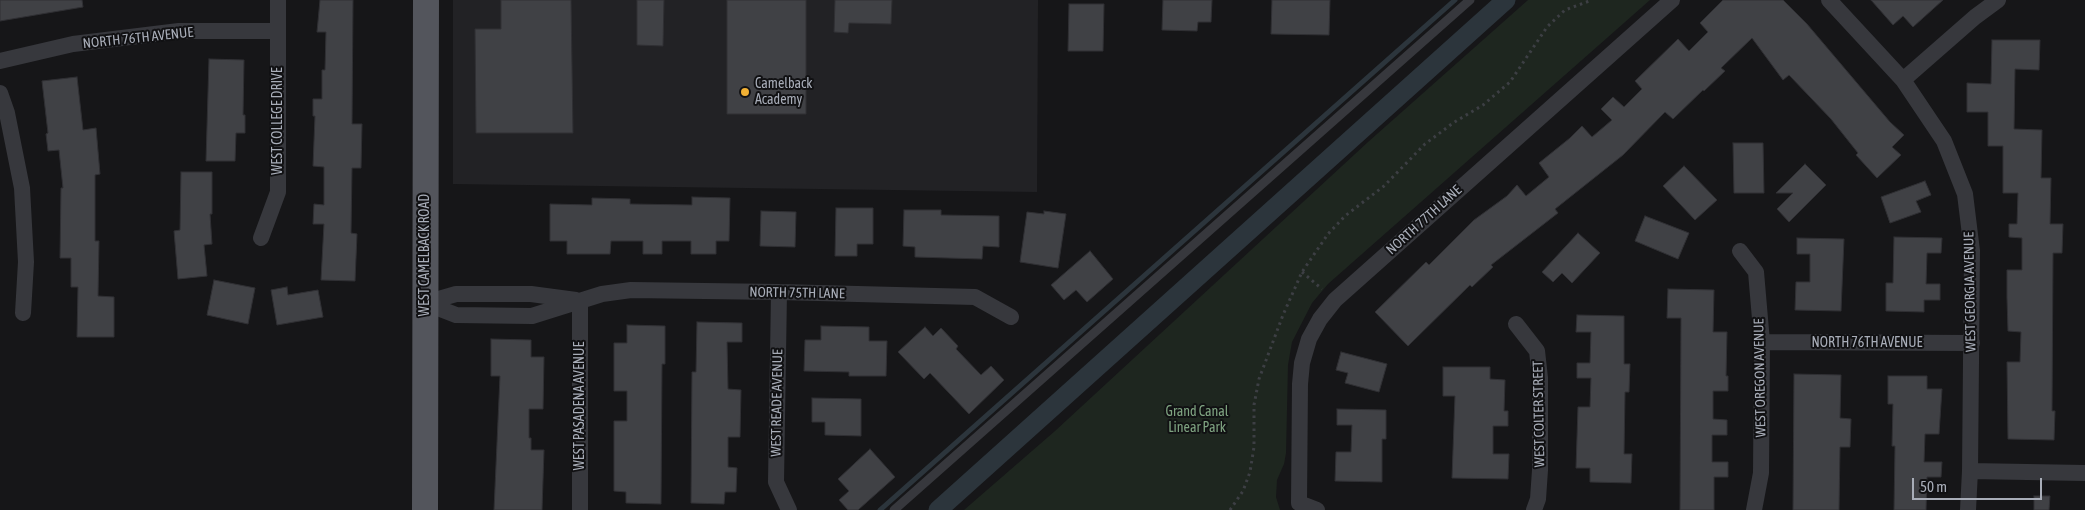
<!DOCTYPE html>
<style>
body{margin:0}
#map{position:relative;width:2085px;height:510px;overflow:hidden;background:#161618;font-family:"Asap Condensed",sans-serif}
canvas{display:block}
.scale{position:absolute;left:1912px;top:478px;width:130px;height:22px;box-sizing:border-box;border:2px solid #a8adb8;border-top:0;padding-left:6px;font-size:15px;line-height:18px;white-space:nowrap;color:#a8adb8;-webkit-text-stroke:4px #111113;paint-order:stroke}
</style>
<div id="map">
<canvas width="2085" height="510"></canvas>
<div class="scale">50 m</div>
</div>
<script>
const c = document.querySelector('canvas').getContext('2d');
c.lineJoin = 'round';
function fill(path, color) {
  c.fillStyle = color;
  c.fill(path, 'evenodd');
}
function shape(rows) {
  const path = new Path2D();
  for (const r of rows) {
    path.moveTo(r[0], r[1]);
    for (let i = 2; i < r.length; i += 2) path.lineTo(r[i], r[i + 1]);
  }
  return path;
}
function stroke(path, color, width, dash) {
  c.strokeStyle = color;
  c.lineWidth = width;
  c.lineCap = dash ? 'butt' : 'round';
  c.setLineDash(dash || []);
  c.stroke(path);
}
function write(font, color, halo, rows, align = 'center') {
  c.font = font + ' "Asap Condensed",sans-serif';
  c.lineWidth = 4;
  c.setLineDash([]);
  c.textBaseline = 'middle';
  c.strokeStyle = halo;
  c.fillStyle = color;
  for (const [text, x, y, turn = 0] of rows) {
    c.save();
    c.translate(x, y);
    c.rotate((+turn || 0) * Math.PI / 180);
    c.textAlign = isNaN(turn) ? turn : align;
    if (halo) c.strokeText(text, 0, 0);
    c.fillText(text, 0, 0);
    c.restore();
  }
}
fill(shape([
 [453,0,1038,0,1037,192,453,184]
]), '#222225');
fill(shape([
 [1528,0,1650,0,1328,284,1312,303,1292,342,1288,365,1286,453,1284,464,1277,480,1276,497,1280,510,964,510,1055,431,1368,142]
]), '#1e261f');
stroke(shape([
 [880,510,1455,0]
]), '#2c353c', 5);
stroke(shape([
 [938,510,1506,0]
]), '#2c353c', 19);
const building = shape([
 [0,0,82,0,83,7,0,21,0,0],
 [320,0,353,0,352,124,362,124,361,168,352,168,351,233,357,234,355,281,321,280,324,224,313,224,314,204,324,205,324,167,313,166,315,116,313,116,313,99,322,99,322,70,325,70,326,32,317,32,320,0],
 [501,0,571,0,573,133,476,133,475,29,501,29,501,0],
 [637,0,664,0,663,46,637,45,637,0],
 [727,0,806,0,806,114,727,114,727,0],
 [835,0,892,0,891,24,849,23,848,33,834,32,835,0],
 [1163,0,1212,0,1211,22,1198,22,1197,31,1162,30,1163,0],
 [1272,0,1330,0,1329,35,1271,34,1272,0],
 [1723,0,1783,0,1807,24,1890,122,1904,135,1892,147,1901,155,1877,178,1856,155,1858,153,1831,119,1789,75,1783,80,1752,38,1721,68,1725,71,1704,91,1703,90,1673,119,1665,112,1623,155,1555,209,1558,213,1491,265,1493,267,1472,287,1470,285,1408,346,1375,312,1426,262,1429,265,1474,220,1507,196,1517,185,1526,196,1549,177,1539,163,1570,138,1582,126,1592,137,1612,120,1601,109,1613,97,1624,107,1642,89,1635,81,1678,39,1689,51,1708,32,1700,23,1723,0],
 [1871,0,1943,0,1913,27,1903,16,1893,25,1871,0],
 [1069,4,1104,4,1103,51,1068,51,1069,4],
 [1992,40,2040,40,2039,70,2015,69,2014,129,2042,130,2041,178,2051,178,2050,224,2063,224,2062,253,2053,253,2052,411,2055,411,2054,440,2008,439,2007,362,2020,362,2021,332,2008,331,2007,298,2007,270,2022,270,2022,238,2009,237,2009,224,2017,224,2018,193,2003,193,2003,146,1988,146,1988,112,1967,112,1967,83,1991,84,1992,40],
 [209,59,244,60,243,115,245,115,245,133,236,133,235,161,206,161,209,59],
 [77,77,83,130,96,128,100,174,95,175,95,241,99,241,98,296,114,297,114,337,77,337,78,287,71,287,71,258,60,258,61,188,63,188,59,150,48,151,46,134,48,133,42,81,77,77],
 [1733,143,1763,143,1764,193,1734,193,1733,143],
 [1805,164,1826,185,1789,222,1777,209,1793,193,1776,193,1805,164],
 [1684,166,1717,200,1695,220,1663,186,1684,166],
 [181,172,212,172,212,214,210,214,212,244,204,245,207,276,178,279,174,231,180,230,181,172],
 [1925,181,1931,195,1916,201,1921,212,1890,223,1881,197,1925,181],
 [692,197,730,198,729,241,716,241,716,254,691,254,691,241,662,241,662,254,643,254,643,241,611,241,610,254,567,254,567,241,550,241,550,204,592,205,592,198,630,199,630,204,692,205,692,197],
 [836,208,873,208,873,244,857,244,857,256,835,256,836,208],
 [904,210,941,210,941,215,999,216,999,247,983,246,982,259,915,257,915,247,903,246,904,210],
 [761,211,796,212,795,247,760,246,761,211],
 [1044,211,1066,214,1058,268,1020,262,1027,212,1044,214,1044,211],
 [1645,216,1689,233,1678,259,1635,241,1645,216],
 [1578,233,1600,253,1572,283,1562,273,1553,282,1542,272,1578,233],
 [1894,237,1942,238,1941,253,1927,253,1926,284,1940,284,1940,300,1924,300,1924,312,1886,311,1886,283,1893,283,1894,237],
 [1797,238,1844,239,1841,311,1795,310,1796,282,1810,282,1810,254,1797,254,1797,238],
 [1090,251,1113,279,1087,302,1076,290,1064,300,1051,285,1090,251],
 [214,280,255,288,248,324,207,315,214,280],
 [287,287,288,295,318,290,323,317,277,325,271,290,287,287],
 [1668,289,1714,290,1713,332,1727,332,1726,376,1728,376,1728,391,1713,391,1713,419,1727,420,1727,435,1712,435,1712,462,1728,462,1728,477,1714,477,1714,510,1680,510,1681,318,1667,318,1668,289],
 [1577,315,1624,316,1624,364,1630,364,1629,392,1625,392,1624,454,1632,454,1631,483,1590,482,1590,468,1576,468,1578,407,1590,407,1591,378,1577,378,1577,363,1590,363,1591,332,1576,332,1577,315],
 [697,322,742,323,742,342,727,342,728,389,741,390,740,437,728,437,728,467,737,468,736,492,725,492,724,504,691,503,692,372,696,372,697,322],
 [627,325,665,326,665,364,662,364,661,504,626,503,626,492,614,491,614,421,627,421,627,391,614,391,614,343,627,343,627,325],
 [821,326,869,327,869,341,887,341,886,376,849,376,849,372,804,371,805,340,821,340,821,326],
 [925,327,933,336,941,328,958,346,956,349,981,375,991,366,1004,380,969,414,930,373,924,379,898,352,925,327],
 [491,339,531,340,531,357,544,357,543,409,529,409,529,438,531,438,531,450,544,450,542,510,494,510,500,376,491,376,491,339],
 [1341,352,1387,364,1379,392,1345,383,1348,373,1336,370,1341,352],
 [1443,367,1490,367,1490,379,1505,380,1504,411,1508,411,1508,426,1493,426,1493,454,1509,454,1508,479,1452,478,1455,396,1443,396,1443,367],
 [1794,374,1841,375,1840,418,1851,419,1850,447,1840,447,1839,510,1793,510,1794,374],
 [1888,376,1927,376,1927,389,1942,389,1939,434,1925,434,1924,462,1942,462,1941,477,1927,477,1926,510,1894,510,1895,446,1892,446,1893,404,1888,404,1888,376],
 [812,398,861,399,861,436,825,435,825,422,812,422,812,398],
 [1337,409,1386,410,1386,439,1382,439,1382,482,1335,481,1336,452,1351,452,1352,425,1337,425,1337,409],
 [870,449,895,477,858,510,848,510,839,500,849,491,838,479,870,449],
 [2034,496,2050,496,2049,510,2034,510,2034,496]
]);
fill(building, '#404145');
stroke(building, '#303034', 1);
stroke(shape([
 [1302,272,1322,289],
 [1230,510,1243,491,1250,472,1254,447,1254,405,1259,379,1283,315,1302,272,1328,234,1345,216,1384,186,1425,144,1453,123,1483,105,1510,82,1547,27,1565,10,1592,0]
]), '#3d3f44', 3, [2.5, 4]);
stroke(shape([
 [894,510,1470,0]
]), '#37383d', 9);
stroke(shape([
 [1829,0,1903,80,1944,141,1965,194,1972,251,1970,471,1968,510],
 [0,61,73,44,179,31,278,31],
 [1903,80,1975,17,1998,0],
 [0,93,7,113,22,188,26,262,23,313],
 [261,238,278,192,278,0],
 [1740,251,1756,272,1762,342,1761,473,1754,510],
 [779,292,776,482,789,510],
 [425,303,456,315,532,316,602,294,631,290,779,292,975,297,1011,317],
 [425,303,456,294,531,294,576,300],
 [1516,324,1537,351,1540,378,1540,470,1538,499,1534,510],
 [1762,342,1972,343],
 [1970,471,2085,473],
 [580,510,580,301],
 [1317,510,1299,503,1300,384,1302,363,1309,339,1320,319,1335,300,1672,0]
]), '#37383d', 16);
stroke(shape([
 [425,510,426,0]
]), '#53555c', 26);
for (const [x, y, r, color] of [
 [745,92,5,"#f2b134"]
]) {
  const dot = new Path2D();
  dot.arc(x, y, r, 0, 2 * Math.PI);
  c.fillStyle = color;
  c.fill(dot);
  stroke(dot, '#111113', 2);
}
write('14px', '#a8adb8', '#111113', [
 ["NORTH 76TH AVENUE",138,38,-6],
 ["WEST COLLEGE DRIVE",278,121,-90],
 ["NORTH 77TH LANE",1424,220,-42],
 ["WEST CAMELBACK ROAD",425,255,-90],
 ["WEST GEORGIA AVENUE",1970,292,-91],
 ["NORTH 75TH LANE",797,293,1],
 ["NORTH 76TH AVENUE",1867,343],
 ["WEST OREGON AVENUE",1760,378,-91],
 ["WEST READE AVENUE",777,403,-89],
 ["WEST PASADENA AVENUE",580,406,-90],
 ["WEST COLTER STREET",1539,414,-91]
]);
write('14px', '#a8adb8', '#111113', [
 ["Camelback",755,84],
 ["Academy",755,100]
], 'left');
write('14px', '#7fa381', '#111113', [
 ["Grand Canal",1197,412],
 ["Linear Park",1197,428]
]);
</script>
